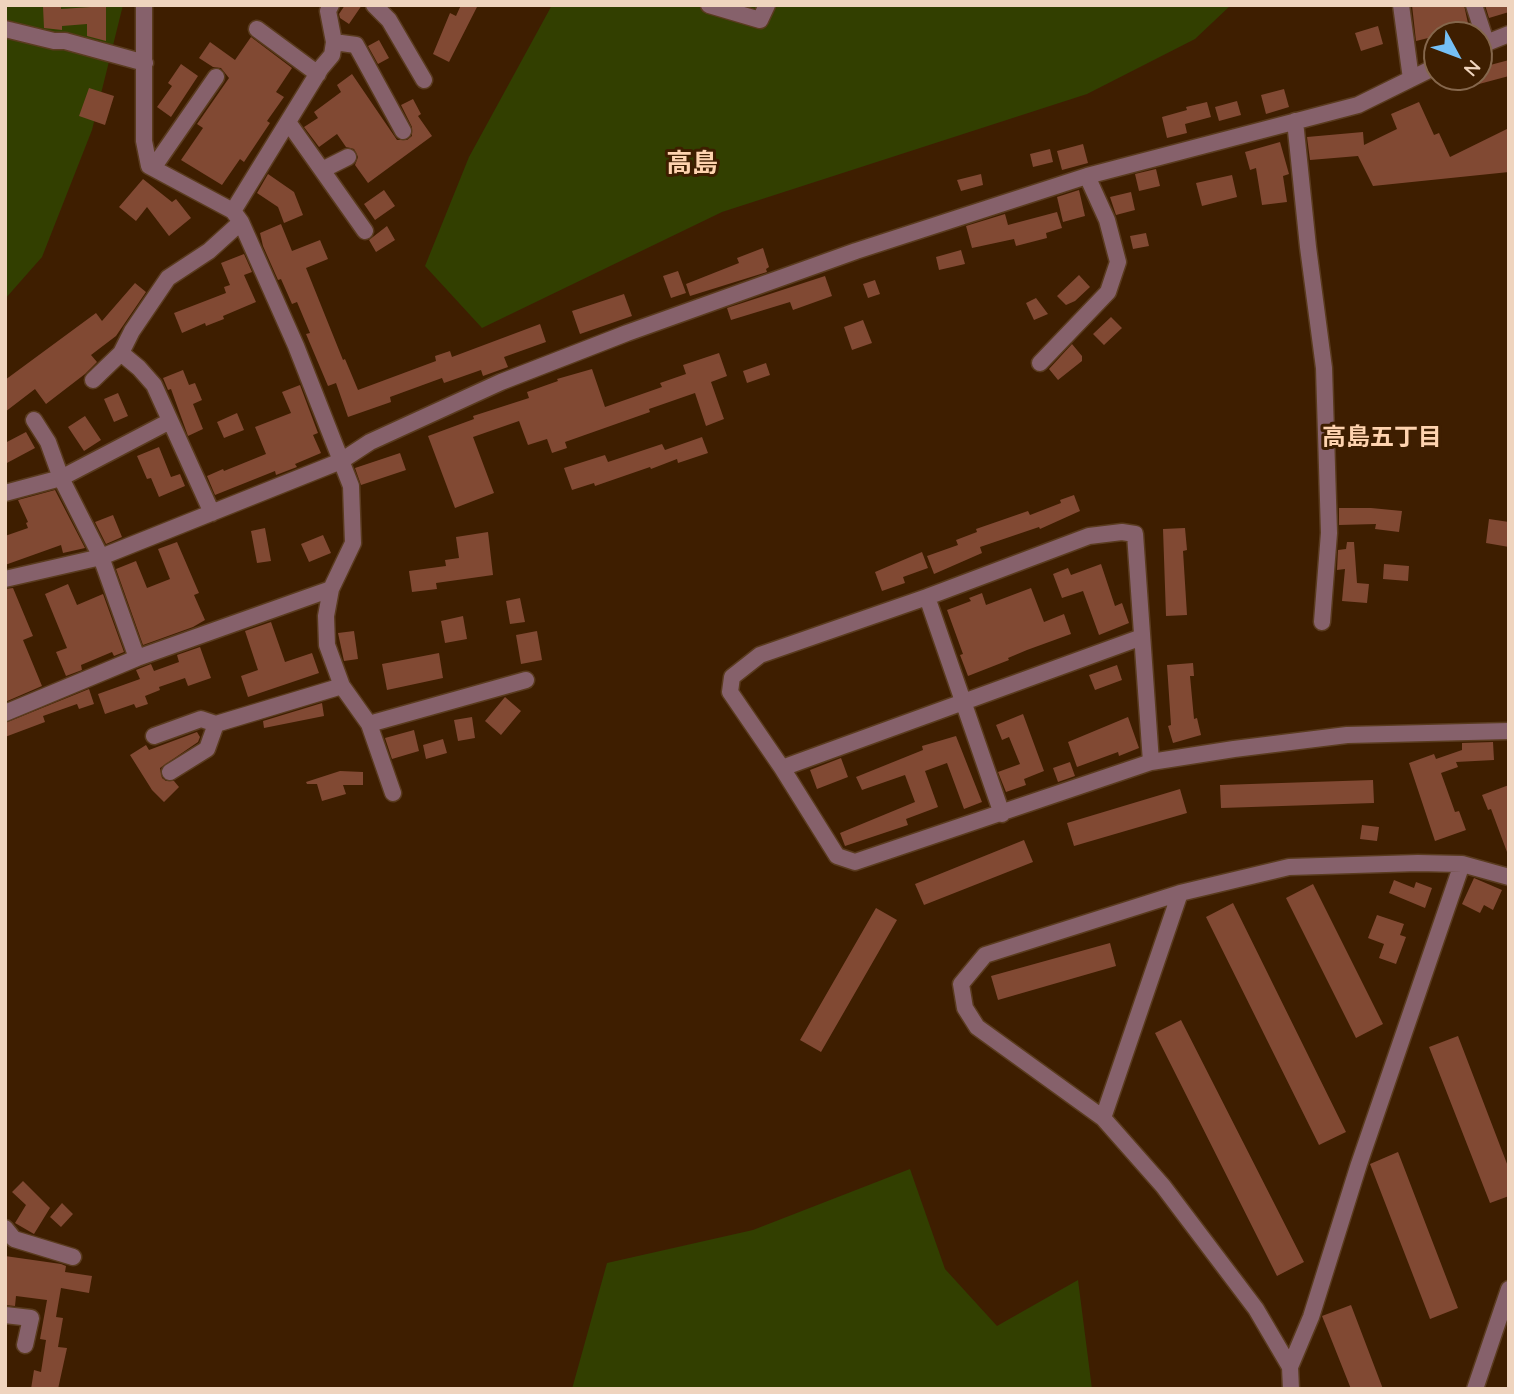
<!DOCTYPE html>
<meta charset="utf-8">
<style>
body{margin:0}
#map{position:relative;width:1514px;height:1394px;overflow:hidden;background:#3e1e00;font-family:Quicksand,sans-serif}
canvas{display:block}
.frame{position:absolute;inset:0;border:7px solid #efd4be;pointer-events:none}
.north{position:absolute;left:1423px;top:21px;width:70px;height:70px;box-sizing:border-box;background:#3e1e00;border:2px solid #85674c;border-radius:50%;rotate:131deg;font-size:19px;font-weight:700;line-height:28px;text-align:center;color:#efd4be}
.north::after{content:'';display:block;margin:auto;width:24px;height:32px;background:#75c0f6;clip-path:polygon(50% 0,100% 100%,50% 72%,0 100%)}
</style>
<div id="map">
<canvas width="1514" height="1394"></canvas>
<div class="frame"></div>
<div class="north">N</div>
</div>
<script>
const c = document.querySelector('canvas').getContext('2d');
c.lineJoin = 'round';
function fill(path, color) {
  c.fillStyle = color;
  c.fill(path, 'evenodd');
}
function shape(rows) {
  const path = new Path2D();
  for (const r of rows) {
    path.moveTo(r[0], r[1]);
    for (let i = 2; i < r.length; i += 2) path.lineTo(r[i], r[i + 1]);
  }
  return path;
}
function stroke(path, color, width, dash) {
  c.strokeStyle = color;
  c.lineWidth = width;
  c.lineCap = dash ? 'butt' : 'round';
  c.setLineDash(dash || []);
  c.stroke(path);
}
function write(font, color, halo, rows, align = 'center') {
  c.font = font + ' Quicksand,"Noto Sans JP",sans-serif';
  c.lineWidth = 6;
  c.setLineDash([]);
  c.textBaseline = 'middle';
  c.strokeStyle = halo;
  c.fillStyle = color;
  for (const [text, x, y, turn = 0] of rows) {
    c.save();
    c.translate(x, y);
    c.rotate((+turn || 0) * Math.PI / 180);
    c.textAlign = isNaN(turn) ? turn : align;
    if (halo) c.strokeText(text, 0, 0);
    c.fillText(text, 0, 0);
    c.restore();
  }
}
fill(shape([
 [5,5,123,5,92,130,42,257,5,299],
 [552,5,1231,5,1195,39,1087,94,722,212,482,328,425,266,469,157],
 [910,1169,945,1269,997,1326,1078,1280,1092,1389,572,1389,607,1263,753,1230]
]), '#323f00');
fill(shape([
 [61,5,61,9,106,6,106,41,87,36,87,24,62,26,62,30,44,28,43,6],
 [345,5,362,5,349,24,340,18,339,14],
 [461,5,478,5,449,62,433,54,450,13,456,16],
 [1412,5,1464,5,1469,28,1416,41],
 [1485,5,1509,5,1509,12,1489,18],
 [1378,26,1383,44,1361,51,1355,33],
 [251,37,292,68,276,92,284,97,267,121,270,123,244,162,240,159,222,185,181,160,203,128,197,124,229,78,221,68,213,67,199,58,210,42,235,60],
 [379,40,389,58,378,64,368,46],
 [1509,60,1509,76,1479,84,1479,68],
 [181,64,198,76,171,117,157,107,172,86,168,83],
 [352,74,397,140,407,140,412,136,412,127,401,105,413,99,421,114,418,116,432,136,368,183,355,165,358,157,354,149,346,147,337,134,319,147,304,127,318,118,314,112,341,92,337,85],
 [89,88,114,96,105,125,79,116],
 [1284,89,1289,107,1266,114,1261,95],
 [1237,101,1241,115,1219,121,1215,107],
 [1207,102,1211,117,1185,124,1187,133,1167,138,1162,117,1187,110,1186,107],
 [1419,102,1434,135,1439,133,1450,157,1509,128,1509,172,1373,186,1358,156,1310,160,1307,137,1363,132,1364,145,1397,129,1391,114],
 [1280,142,1289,174,1283,176,1287,202,1262,205,1256,168,1250,170,1245,152],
 [1083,144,1088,163,1062,170,1057,151],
 [1050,149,1053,162,1033,167,1030,154],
 [1156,169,1160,186,1139,191,1135,174],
 [268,174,294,192,303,215,284,223,278,207,257,193],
 [981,174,983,185,961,191,957,180],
 [1232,175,1237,197,1202,206,1196,183],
 [143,179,172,202,176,199,191,218,169,236,147,207,136,221,119,207],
 [384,190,395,206,375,220,364,204],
 [1079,190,1085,216,1063,222,1057,197],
 [1131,192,1135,210,1116,215,1110,197],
 [1057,212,1062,228,1046,233,1047,238,1016,246,1014,239,972,248,966,226,1005,214,1008,225],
 [281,224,292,251,320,240,328,259,306,268,343,360,345,359,358,390,436,361,435,356,450,351,452,357,540,324,546,342,504,357,508,367,483,376,481,370,444,383,442,378,390,397,391,402,348,417,336,383,328,386,306,334,310,333,297,302,292,304,281,279,278,280,263,246,260,233],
 [387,226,395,240,376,252,369,240],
 [1146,233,1149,246,1133,249,1130,236],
 [763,248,769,267,766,269,767,272,690,296,686,284,739,263,737,258],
 [961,250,965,264,939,270,936,257],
 [244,254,252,272,244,275,256,302,223,316,224,319,206,326,205,323,182,333,174,313,226,293,224,287,230,285,221,263],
 [678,271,686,293,671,298,663,276],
 [1079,275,1090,287,1075,301,1066,305,1057,296],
 [825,276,832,296,793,310,790,302,731,320,727,308],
 [875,280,880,294,868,298,863,284],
 [135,283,146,292,116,336,91,355,97,362,85,374,46,404,35,389,5,412,5,380,96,313,102,321],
 [624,294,632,316,580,334,572,311],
 [1036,298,1048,314,1034,320,1026,303],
 [1111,317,1122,328,1104,345,1093,334],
 [863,320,872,343,852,350,844,327],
 [1072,344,1082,356,1082,361,1058,380,1049,369],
 [719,353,727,376,711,382,724,419,706,426,695,393,649,409,650,412,565,442,567,448,552,453,547,439,528,445,519,421,473,437,494,493,455,508,428,436,474,419,473,416,529,398,527,392,558,381,557,379,592,369,605,407,662,387,660,383,686,374,683,365],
 [766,363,770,375,747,383,743,371],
 [183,370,189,385,195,383,202,400,193,404,203,429,188,436,171,389,168,390,163,378],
 [300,385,318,433,313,435,321,453,295,464,297,467,276,475,275,471,215,495,207,476,223,469,224,471,266,454,255,427,291,413,282,392],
 [118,393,128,416,114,422,104,399],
 [237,413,244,430,224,438,217,422],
 [85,416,101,440,84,451,68,427],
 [26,432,35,448,5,464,5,443],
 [702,437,708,453,678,463,677,459,651,469,650,467,595,486,594,483,572,490,564,468,605,455,608,462,662,444,665,450],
 [159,447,171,477,180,474,185,486,159,497,151,478,147,479,137,456],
 [400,453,406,470,361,485,355,468],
 [55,490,85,548,63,553,61,545,5,565,5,536,28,528,26,523,28,522,18,500],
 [1074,495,1080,511,1040,529,1039,527,980,547,982,553,934,574,927,556,958,545,956,540,977,532,976,529,1028,511,1030,515,1061,503,1060,500],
 [1339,508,1371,508,1402,511,1399,532,1375,529,1376,524,1339,525],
 [113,515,122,537,106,544,95,522],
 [1489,519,1509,522,1509,547,1486,543],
 [265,528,271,561,257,563,251,531],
 [1185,528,1187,550,1183,551,1187,615,1166,616,1163,529],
 [488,532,493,575,436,583,437,589,412,592,409,571,446,566,445,560,459,558,456,537],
 [323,535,331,553,309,562,301,544],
 [177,542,199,593,194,595,205,620,193,627,143,645,116,569,136,561,147,588,170,579,158,549],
 [1347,542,1354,542,1357,583,1369,584,1367,603,1342,601,1345,569,1337,570,1338,550,1346,549],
 [922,552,928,568,903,577,905,583,882,591,875,572],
 [1101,564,1115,606,1122,603,1129,623,1099,635,1083,591,1062,598,1053,574,1068,568,1071,575],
 [1384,564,1409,566,1408,581,1383,579],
 [68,584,77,605,103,594,124,652,114,656,112,652,81,665,82,670,66,676,56,652,67,648,45,594],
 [13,588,33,636,23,640,42,686,5,702,5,589],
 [1031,588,1044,622,1064,614,1071,634,1027,650,1008,658,1009,660,968,676,960,655,963,654,947,610,971,601,969,598,982,593,986,605],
 [520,598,525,622,510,624,506,601],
 [463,616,467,639,445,643,441,621],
 [271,622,285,662,312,653,319,673,248,697,241,676,258,670,245,631],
 [354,631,358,659,344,661,338,633],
 [537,631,542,660,521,664,516,635],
 [200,647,211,678,188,686,185,678,159,687,160,690,145,696,148,704,136,708,134,704,105,714,98,694,140,679,136,670,151,664,154,671,179,662,177,655],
 [439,653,443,678,387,690,382,664],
 [1193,663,1194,676,1190,676,1194,719,1197,718,1201,735,1173,743,1168,726,1171,725,1167,665],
 [1117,665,1122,680,1095,690,1089,675],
 [89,689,94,704,79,709,77,704,43,716,45,722,5,737,5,723],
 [505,697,521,711,501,735,485,721],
 [322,703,324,716,264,728,263,721],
 [1023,714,1044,771,1024,779,1026,785,1006,792,998,772,1020,764,1009,737,1002,740,996,725],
 [472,717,475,738,458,741,454,720],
 [1128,717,1139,748,1119,756,1118,752,1077,767,1068,742],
 [414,730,419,751,392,759,385,738],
 [197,732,200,737,198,742,160,768,162,778,166,781,174,781,179,787,164,802,152,790,130,755,146,745,149,750],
 [956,736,982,802,964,809,947,763,925,771,938,807,906,819,908,825,845,846,840,833,915,802,905,775,862,790,856,777,923,750,922,746],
 [443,739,447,753,426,759,423,745],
 [1493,742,1494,760,1456,762,1458,767,1441,773,1455,812,1459,811,1466,830,1435,841,1409,763,1434,754,1436,759,1462,750,1462,743],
 [841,758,848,777,817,789,810,770],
 [1070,762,1075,776,1058,782,1053,768],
 [340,771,363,772,363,785,343,785,346,794,322,801,317,784,307,784,306,782],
 [1373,780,1374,803,1221,808,1220,785],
 [1509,785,1509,852,1507,852,1491,809,1488,810,1482,795],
 [1180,789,1187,813,1074,846,1067,823],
 [1362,825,1379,827,1377,841,1360,839],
 [1024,840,1033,862,924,905,915,884],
 [1474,878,1502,890,1493,910,1484,905,1480,913,1462,904],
 [1394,880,1414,888,1416,882,1432,888,1425,908,1389,893],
 [1313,884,1383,1024,1356,1038,1286,898],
 [1233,903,1346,1132,1319,1145,1206,917],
 [876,908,897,920,821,1052,800,1040],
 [1377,915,1404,924,1400,935,1406,937,1396,964,1379,958,1384,944,1368,938],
 [1110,943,1116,966,998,1000,991,976],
 [1181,1020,1304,1262,1277,1276,1155,1033],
 [1458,1036,1509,1169,1509,1196,1490,1203,1429,1047],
 [1398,1152,1458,1308,1430,1319,1370,1164],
 [23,1181,50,1208,34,1234,15,1223,26,1205,12,1192],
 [62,1203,73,1214,61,1227,50,1217],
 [5,1256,61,1264,66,1266,65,1272,92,1276,89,1293,61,1288,56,1317,63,1318,58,1347,67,1348,58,1389,31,1389,34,1370,41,1372,46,1340,40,1339,47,1300,16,1296,15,1306,5,1305],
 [1351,1305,1383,1389,1351,1389,1322,1316]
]), '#814933');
const minor = shape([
 [144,5,144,141,149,166,233,211,241,222,296,346,351,486,353,543,331,589,326,616,327,645,342,686,369,724,393,793],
 [374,5,389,20,424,80],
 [709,5,760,20,767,5],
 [1401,5,1411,79],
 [1474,5,1486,42],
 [5,29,54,41,65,41,145,63],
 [257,29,318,74],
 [334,42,356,45,403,131],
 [1479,46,1509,34],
 [1295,121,1308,247,1324,368,1329,533,1322,622],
 [288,122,365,231],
 [153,168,216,77],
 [322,170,348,157],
 [233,211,321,68,332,55,334,42,328,11,331,5],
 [121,353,139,368,154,385,212,513],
 [1040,363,1108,292,1118,262,1107,220,1087,176],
 [93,380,121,353,132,331,168,278,209,251,241,222],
 [34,420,48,442,61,478,101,557,137,658],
 [5,493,61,478,170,421],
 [5,579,101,557,341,461,370,442,501,382,627,333,856,251,1087,176,1358,105,1437,66],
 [927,597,1002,814],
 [5,713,137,658,331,589],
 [369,724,526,680],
 [154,736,201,719,216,724,342,686],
 [1151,762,1135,534,1122,532,1089,536,927,597,760,655,732,677,730,692,782,768,837,856,855,862,1151,762,1234,749,1347,735,1509,731],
 [782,768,1142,637],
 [170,772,207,749,216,724],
 [1103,1118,1180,893],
 [5,1228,14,1239,73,1257],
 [5,1315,31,1318,25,1345],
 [1290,1367,1311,1317,1359,1164,1462,864],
 [1291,1389,1290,1367,1256,1309,1163,1186,1103,1118,977,1027,965,1008,961,984,985,955,1180,893,1289,867,1418,863,1462,864,1509,877],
 [1475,1389,1509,1289]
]);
stroke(minor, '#5a3b1e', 19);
stroke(minor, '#86616b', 16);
write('bold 24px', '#fed3af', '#3e1e00', [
 ["高島五丁目",1382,438]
]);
write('bold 26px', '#fed3af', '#3e1e00', [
 ["高島",692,164]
]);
</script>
